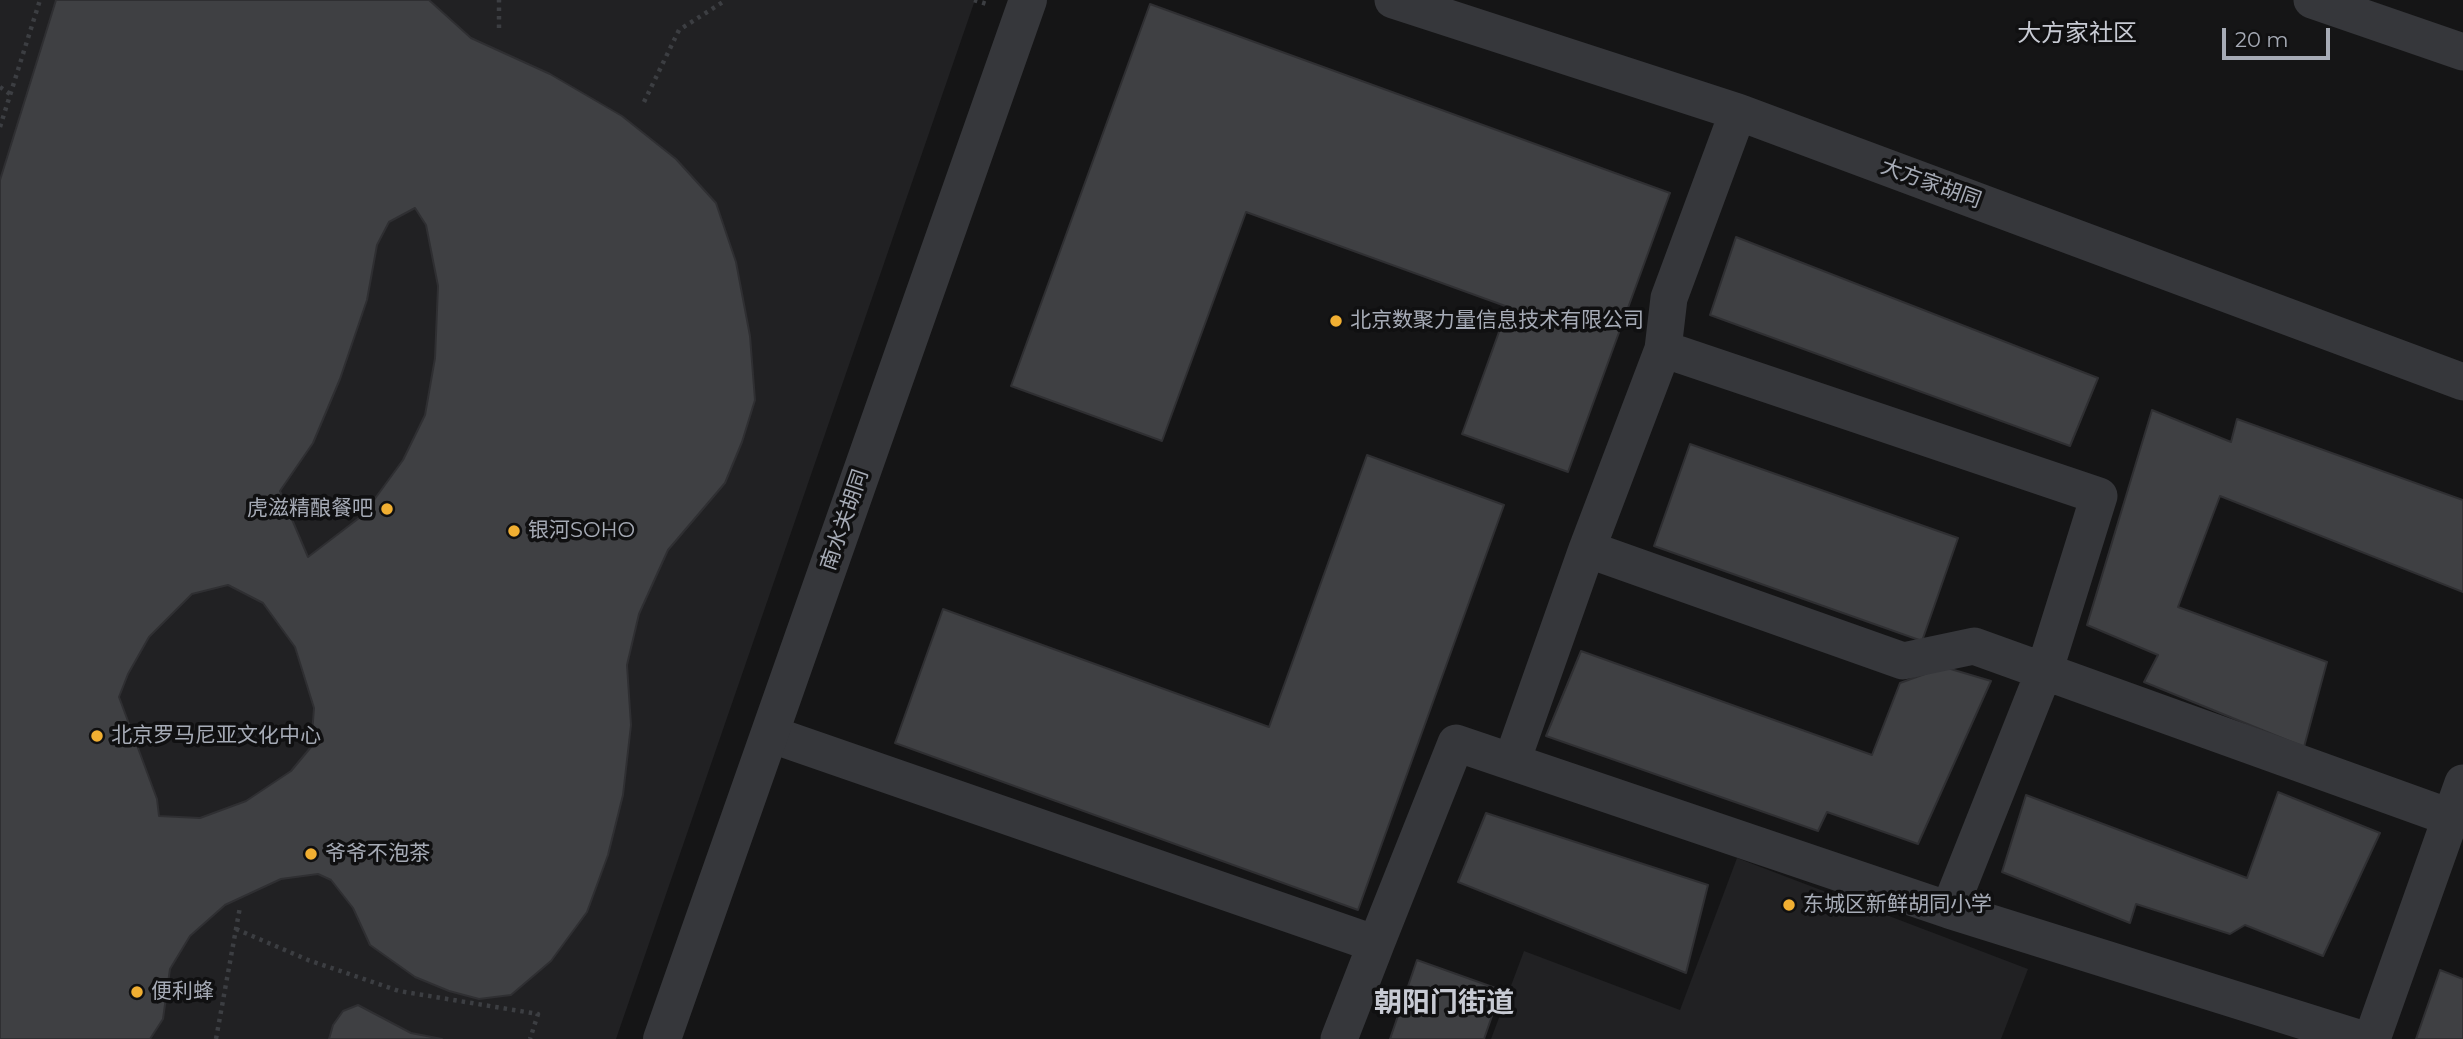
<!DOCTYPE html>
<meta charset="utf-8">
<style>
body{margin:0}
#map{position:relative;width:2463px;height:1039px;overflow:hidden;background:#151516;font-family:Montserrat,sans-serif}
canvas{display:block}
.scale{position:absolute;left:2222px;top:28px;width:108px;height:32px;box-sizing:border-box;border:4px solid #a6abb6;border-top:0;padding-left:9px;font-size:21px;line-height:24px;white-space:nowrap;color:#a6abb6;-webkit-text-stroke:5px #101011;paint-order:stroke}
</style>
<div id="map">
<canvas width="2463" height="1039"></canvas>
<div class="scale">20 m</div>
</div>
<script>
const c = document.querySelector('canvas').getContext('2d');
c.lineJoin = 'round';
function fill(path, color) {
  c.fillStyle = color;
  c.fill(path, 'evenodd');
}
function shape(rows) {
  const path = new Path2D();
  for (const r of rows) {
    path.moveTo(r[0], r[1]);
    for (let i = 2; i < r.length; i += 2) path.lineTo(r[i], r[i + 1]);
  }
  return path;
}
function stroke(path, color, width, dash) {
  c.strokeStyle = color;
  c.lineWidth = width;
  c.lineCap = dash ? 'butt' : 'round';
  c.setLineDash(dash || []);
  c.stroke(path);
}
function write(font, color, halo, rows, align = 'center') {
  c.font = font + ' Montserrat,"Noto Sans SC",sans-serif';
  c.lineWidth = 7;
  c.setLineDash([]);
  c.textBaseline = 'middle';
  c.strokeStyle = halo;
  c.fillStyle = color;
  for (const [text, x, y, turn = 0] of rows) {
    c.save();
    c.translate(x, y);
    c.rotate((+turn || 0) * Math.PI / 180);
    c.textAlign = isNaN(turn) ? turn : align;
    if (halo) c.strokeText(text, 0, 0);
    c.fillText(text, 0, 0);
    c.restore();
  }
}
fill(shape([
 [0,0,975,0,616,1039,0,1039],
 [1737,858,2028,969,2001,1039,1491,1039,1524,951,1680,1010]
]), '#212123');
const building = shape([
 [56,0,429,0,471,38,550,74,622,116,676,159,716,203,736,262,750,336,755,400,742,442,725,483,668,550,639,614,627,665,631,725,623,795,608,855,587,912,551,961,511,995,479,999,449,991,415,977,370,945,353,908,331,880,318,874,281,879,225,905,190,936,170,969,163,1019,150,1039,0,1039,0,180,56,0],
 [415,208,426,225,438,286,435,358,425,415,403,460,363,515,308,557,280,491,313,443,340,379,367,300,377,245,389,222,415,208],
 [228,585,263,603,295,647,314,708,311,747,291,771,246,801,200,818,159,816,157,799,119,697,128,674,149,637,192,594,228,585],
 [1150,4,1670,193,1568,472,1462,434,1508,307,1246,212,1162,441,1011,386,1150,4],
 [1736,237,2098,378,2070,446,1710,315,1736,237],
 [2152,410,2231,442,2237,419,2463,500,2463,592,2220,496,2178,607,2327,662,2304,747,2144,682,2158,655,2087,625,2152,410],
 [1690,444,1958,538,1922,641,1654,546,1690,444],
 [1367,455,1504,505,1358,910,895,743,943,609,1269,727,1367,455],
 [1581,651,1872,755,1900,683,1944,667,1991,681,1918,844,1827,812,1818,831,1546,736,1581,651],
 [2278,792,2380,833,2323,956,2245,925,2230,934,2136,904,2130,923,2002,872,2026,795,2247,878,2278,792],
 [1486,813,1708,885,1686,973,1458,882,1486,813],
 [1417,960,1501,990,1484,1039,1390,1039,1417,960],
 [2440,970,2463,979,2463,1039,2416,1039,2440,970],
 [358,1005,411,1033,442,1039,329,1039,333,1025,343,1011,358,1005]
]);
fill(building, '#3f4043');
stroke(building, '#2f2f32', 2);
stroke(shape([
 [974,0,987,4],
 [499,28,499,0],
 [0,87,10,94],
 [644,102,679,30,726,0],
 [0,127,40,0],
 [236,929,308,960,399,991,538,1014,530,1039],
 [216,1039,240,907]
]), '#3c3e42', 4.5, [3.5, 5]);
stroke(shape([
 [1393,0,1738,112,2463,382],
 [2312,0,2463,52],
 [1663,349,2099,496,2045,669,1949,910],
 [1587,549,1903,661,1974,646,2449,817],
 [770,734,1376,944,1339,1039],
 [1512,761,1587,549,1663,349,1669,298,1738,112],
 [1376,944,1456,743,1949,910,2361,1039],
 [2372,1039,2463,783]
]), '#36373b', 37);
stroke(shape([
 [662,1039,1028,0]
]), '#36373b', 38);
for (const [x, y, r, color] of [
 [1336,321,7,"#f1af32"],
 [387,509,7,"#f1af32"],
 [514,531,7,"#f1af32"],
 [97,736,7,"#f1af32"],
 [311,854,7,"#f1af32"],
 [1789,905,7,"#f1af32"],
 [137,992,7,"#f1af32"]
]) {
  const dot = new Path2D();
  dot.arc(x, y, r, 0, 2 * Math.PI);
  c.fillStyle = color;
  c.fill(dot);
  stroke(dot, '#101011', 2.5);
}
write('21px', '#a6abb6', '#101011', [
 ["大方家胡同",1931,184,20],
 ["南水关胡同",845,520,-71]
]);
write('21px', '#a6abb6', '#101011', [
 ["北京数聚力量信息技术有限公司",1350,321],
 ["虎滋精酿餐吧",373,509,"right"],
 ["银河SOHO",528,531],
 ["北京罗马尼亚文化中心",111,736],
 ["爷爷不泡茶",325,854],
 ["东城区新鲜胡同小学",1803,905],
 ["便利蜂",151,992]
], 'left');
write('24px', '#c7cad3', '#101011', [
 ["大方家社区",2077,34]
]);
write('bold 28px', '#c7cad3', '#101011', [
 ["朝阳门街道",1444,1004]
]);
</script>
